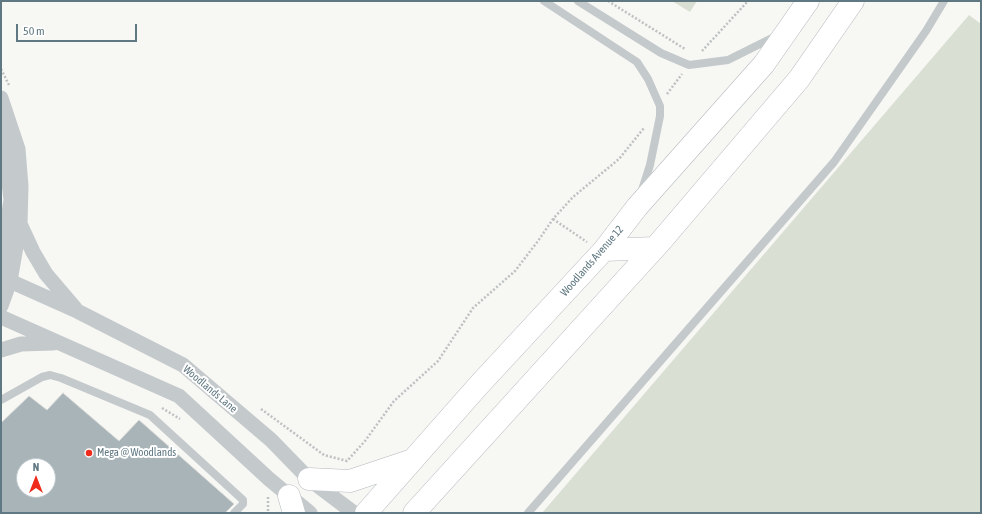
<!DOCTYPE html>
<style>
body{margin:0}
#map{position:relative;width:982px;height:514px;overflow:hidden;background:#f7f7f4;font-family:"Asap Condensed",sans-serif}
canvas{display:block}
.frame{position:absolute;inset:0;border:2px solid #607881;pointer-events:none}
.north{position:absolute;left:16px;top:458px;width:40px;height:40px;box-sizing:border-box;background:#fff;border:1px solid #bfc9cd;border-radius:50%;rotate:0deg;font-size:11px;font-weight:700;line-height:16px;text-align:center;color:#607881}
.north::after{content:'';display:block;margin:auto;width:14px;height:18px;background:#ef2b1c;clip-path:polygon(50% 0,100% 100%,50% 72%,0 100%)}
.scale{position:absolute;left:16px;top:24px;width:121px;height:18px;box-sizing:border-box;border:2px solid #607881;border-top:0;padding-left:5px;font-size:12px;line-height:14px;white-space:nowrap;color:#607881;-webkit-text-stroke:3px #fff;paint-order:stroke}
</style>
<div id="map">
<canvas width="982" height="514"></canvas>
<div class="frame"></div>
<div class="north">N</div>
<div class="scale">50 m</div>
</div>
<script>
const c = document.querySelector('canvas').getContext('2d');
c.lineJoin = 'round';
function fill(path, color) {
  c.fillStyle = color;
  c.fill(path, 'evenodd');
}
function shape(rows) {
  const path = new Path2D();
  for (const r of rows) {
    path.moveTo(r[0], r[1]);
    for (let i = 2; i < r.length; i += 2) path.lineTo(r[i], r[i + 1]);
  }
  return path;
}
function stroke(path, color, width, dash) {
  c.strokeStyle = color;
  c.lineWidth = width;
  c.lineCap = dash ? 'butt' : 'round';
  c.setLineDash(dash || []);
  c.stroke(path);
}
function write(font, color, halo, rows, align = 'center') {
  c.font = font + ' "Asap Condensed",sans-serif';
  c.lineWidth = 4;
  c.setLineDash([]);
  c.textBaseline = 'middle';
  c.strokeStyle = halo;
  c.fillStyle = color;
  for (const [text, x, y, turn = 0] of rows) {
    c.save();
    c.translate(x, y);
    c.rotate((+turn || 0) * Math.PI / 180);
    c.textAlign = isNaN(turn) ? turn : align;
    if (halo) c.strokeText(text, 0, 0);
    c.fillText(text, 0, 0);
    c.restore();
  }
}
fill(shape([
 [672,1,697,1,690,12],
 [969,15,981,24,981,513,542,513]
]), '#dadfd4');
const building = shape([
 [63,393,119,441,139,420,234,504,225,513,1,513,1,423,29,396,47,410,63,393],
 [24,466,48,466,48,490,24,490,24,466]
]);
fill(building, '#a8b4b8');
stroke(building, '#d9d8d6', 1);
const primary = shape([
 [604,250,655,248],
 [309,479,350,481,410,461],
 [289,496,294,513],
 [366,513,478,386,604,250,637,207,764,64,808,1],
 [414,513,661,241,799,79,853,1]
]);
stroke(primary, '#b5bbbe', 23);
stroke(shape([
 [608,1,685,49],
 [702,51,748,1],
 [1,69,9,85],
 [667,94,682,74],
 [553,219,587,242],
 [162,408,180,419],
 [261,409,324,455,347,461,365,441,394,401,438,361,473,308,515,271,538,241,553,219,573,197,619,159,644,128],
 [268,497,268,513]
]), '#bdc1c2', 2.5, [2, 2]);
stroke(shape([
 [544,1,637,62,648,79,660,106,660,116,650,165,641,193],
 [578,1,661,53,689,65,728,60,776,36],
 [1,400,42,377,50,375,61,378,150,415,243,500,243,504,234,513],
 [528,513,834,162,926,31,944,1]
]), '#c4c9cc', 8);
stroke(shape([
 [1,98,18,149,21,186,20,224,10,281,1,306],
 [1,130,5,147,11,200,1,264],
 [20,224,33,252,46,274,75,308],
 [1,277,77,311,183,365,271,440,309,479,354,513],
 [1,317,179,396,269,479,310,513],
 [1,350,21,344,53,343]
]), '#c4c9cc', 15);
stroke(primary, '#fff', 22);
for (const [x, y, r, color] of [
 [89,453,4,"#ef2b1c"]
]) {
  const dot = new Path2D();
  dot.arc(x, y, r, 0, 2 * Math.PI);
  c.fillStyle = color;
  c.fill(dot);
  stroke(dot, '#fff', 1.5);
}
write('11px', '#607881', '#fff', [
 ["Woodlands Avenue 12",592,261,-49],
 ["Woodlands Lane",210,389,40]
]);
write('11px', '#607881', '#fff', [
 ["Mega @ Woodlands",97,453]
], 'left');
</script>
